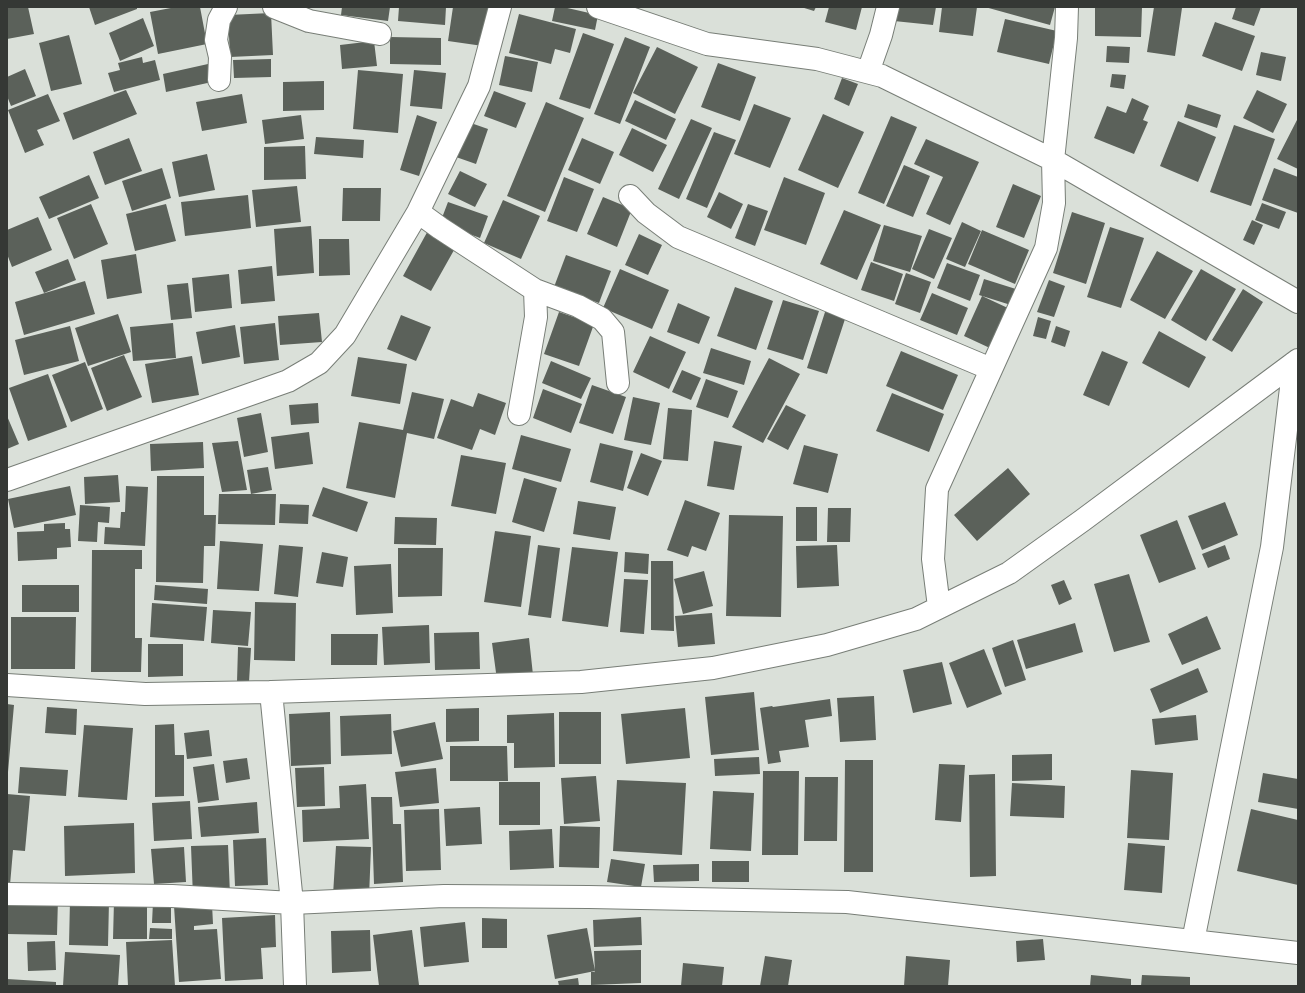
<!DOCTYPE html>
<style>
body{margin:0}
#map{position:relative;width:1305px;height:993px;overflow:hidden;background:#dae0d9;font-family:Poppins,sans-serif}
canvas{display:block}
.frame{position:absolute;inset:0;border:8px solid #353835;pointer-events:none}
</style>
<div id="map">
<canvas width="1305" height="993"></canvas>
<div class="frame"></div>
</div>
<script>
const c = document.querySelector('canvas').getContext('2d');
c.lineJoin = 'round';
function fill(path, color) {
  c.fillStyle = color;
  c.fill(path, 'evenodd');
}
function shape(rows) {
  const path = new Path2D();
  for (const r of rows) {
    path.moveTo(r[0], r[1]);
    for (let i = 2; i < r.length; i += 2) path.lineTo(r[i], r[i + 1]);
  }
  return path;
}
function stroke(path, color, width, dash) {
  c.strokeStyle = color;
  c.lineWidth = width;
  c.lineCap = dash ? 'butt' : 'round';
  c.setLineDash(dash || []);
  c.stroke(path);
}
fill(shape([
 [7,7,28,7,34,34,7,39],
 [89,7,137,7,137,9,95,25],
 [176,7,200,7,207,44,158,54,150,12],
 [342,7,390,7,388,21,341,15],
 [399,7,446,7,445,25,398,21],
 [453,7,489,7,483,46,448,41],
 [555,7,563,7,598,15,595,30,552,21],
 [801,7,816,7,814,11],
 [829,7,862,7,856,30,825,22],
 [896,7,936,7,933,25,894,21],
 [942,7,977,7,973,36,939,32],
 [985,7,1055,7,1050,25],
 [1095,7,1142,7,1141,37,1095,36],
 [1154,7,1182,8,1175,56,1147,52],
 [1236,7,1261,7,1254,26,1232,19],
 [271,13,273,55,230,57,228,15],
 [519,14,576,29,570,53,555,49,551,64,509,53],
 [143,18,154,46,120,61,109,33],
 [1005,19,1057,31,1049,64,997,52],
 [1215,22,1255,36,1242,71,1202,56],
 [583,33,614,44,590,109,559,99],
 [69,35,82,84,51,91,39,43],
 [390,37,441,38,441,65,390,64],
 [625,37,650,47,620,124,594,114],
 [374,41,377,66,342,69,340,45],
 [1107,46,1130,47,1129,63,1106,62],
 [657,47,698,67,675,114,633,93],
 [1261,52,1286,57,1281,81,1256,75],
 [505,56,538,62,532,92,499,85],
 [142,57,143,63,155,60,160,80,114,92,108,73,120,70,118,63],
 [271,59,271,77,234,78,233,60],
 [718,63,756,77,740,121,701,107],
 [208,64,212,82,166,92,163,74],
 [25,69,36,96,11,106,7,96,7,77],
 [358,70,403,74,398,133,353,129],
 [414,70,446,73,442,109,410,106],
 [1112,74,1126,75,1124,89,1110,87],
 [842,78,858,84,849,106,834,99],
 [324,81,324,110,283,111,283,82],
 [126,90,137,114,73,140,63,113],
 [1257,90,1287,104,1273,133,1243,118],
 [494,91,526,103,516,128,484,116],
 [48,94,60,121,37,130,44,145,25,153,8,110],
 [242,94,247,123,202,131,196,102],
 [1132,98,1149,106,1143,120,1148,122,1134,154,1094,138,1107,106,1126,113],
 [635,100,676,119,666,140,625,121],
 [546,102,584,118,545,212,507,196],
 [754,104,791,118,770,168,734,154],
 [1188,104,1221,115,1217,128,1184,117],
 [823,114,864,132,838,188,798,170],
 [301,115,304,139,265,144,262,120],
 [417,115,437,122,419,176,400,170],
 [891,116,917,127,884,204,858,193],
 [1298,118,1298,169,1277,159],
 [691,119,712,128,679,199,658,189],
 [1178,121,1216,137,1198,182,1160,166],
 [468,122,488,129,476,164,456,157],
 [1234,125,1275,139,1251,206,1210,192],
 [632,128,667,145,653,172,619,155],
 [714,132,736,140,707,208,686,199],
 [316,137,364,140,363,158,314,154],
 [129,138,142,171,105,185,93,152],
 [582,138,614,152,600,184,568,170],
 [926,139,979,162,950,225,926,214,943,177,914,164],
 [305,146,306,179,264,180,264,147],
 [207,154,215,190,179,197,172,162],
 [904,165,930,176,913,217,886,206],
 [162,168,171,198,132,211,122,181],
 [1274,168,1298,177,1298,213,1262,200],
 [460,171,487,184,475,207,448,194],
 [89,175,99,198,49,219,39,197],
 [564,177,594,189,577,232,547,221],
 [784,177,825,193,806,245,764,230],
 [1013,184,1041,196,1024,238,996,227],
 [297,186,301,222,256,227,252,190],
 [343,188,381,188,380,221,342,221],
 [719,192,743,204,731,229,707,217],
 [248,195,251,228,185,236,181,202],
 [603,197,632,209,617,247,587,234],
 [503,200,540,216,521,259,484,243],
 [448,202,488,216,480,238,440,223],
 [1262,203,1286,212,1279,229,1255,220],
 [91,204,108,244,74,259,57,218],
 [166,204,176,241,135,251,126,214],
 [748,204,768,211,755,246,735,238],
 [844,210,881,225,857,280,820,264],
 [1072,212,1105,223,1086,284,1053,273],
 [38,217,52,250,12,267,7,254,7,230],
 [1252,220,1263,225,1254,245,1243,240],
 [962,222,981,231,965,267,946,259],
 [884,225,922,236,910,272,873,261],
 [311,226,314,273,277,276,274,229],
 [430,227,458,243,431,291,403,276],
 [1110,227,1144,238,1121,308,1087,297],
 [929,229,952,238,934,279,912,269],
 [982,230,1029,250,1015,284,968,264],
 [639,234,662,245,648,275,625,265],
 [319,239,349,239,350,275,319,276],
 [1157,251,1193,271,1165,319,1130,300],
 [136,254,142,293,107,299,101,260],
 [566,255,611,271,599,303,554,287],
 [68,259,76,280,44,293,35,272],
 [871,262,903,274,894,301,861,290],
 [947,263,980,275,970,301,937,288],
 [272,266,275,301,241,304,238,270],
 [620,269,669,290,652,329,603,308],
 [1201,269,1236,289,1206,341,1171,320],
 [906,273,931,282,920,313,895,304],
 [229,274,232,308,195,312,192,278],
 [984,279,1019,290,1014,306,979,295],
 [1049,280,1065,286,1054,317,1037,312],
 [85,281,95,314,24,335,15,302],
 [188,283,192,318,171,320,167,285],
 [735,287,773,301,756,350,717,336],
 [1243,289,1263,302,1232,352,1212,340],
 [932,293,968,308,957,335,920,320],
 [982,296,1010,309,992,349,964,336],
 [783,300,819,311,803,360,767,349],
 [678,303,710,317,699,344,667,332],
 [826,309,846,316,827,374,807,368],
 [559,312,594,324,579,366,544,354],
 [319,313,322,342,280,345,278,316],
 [118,314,131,352,88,366,75,328],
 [401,315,431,327,416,361,387,349],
 [1038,317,1051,321,1046,339,1033,336],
 [173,323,176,358,133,361,130,327],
 [275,323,279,360,244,364,240,327],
 [235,325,240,357,202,364,196,332],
 [70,326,79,361,24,375,15,340],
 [1056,326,1070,331,1065,347,1051,342],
 [1159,331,1206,357,1189,388,1142,363],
 [650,336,686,352,669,389,633,372],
 [711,348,751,361,744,385,703,373],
 [901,351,958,375,943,410,886,386],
 [1102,351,1128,362,1109,406,1083,395],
 [124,355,142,397,107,411,91,368],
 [192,356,199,395,152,403,145,364],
 [358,357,407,364,400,404,351,396],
 [769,358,800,374,763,443,732,427],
 [551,361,591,378,581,399,542,383],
 [85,362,103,409,71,422,52,375],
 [682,370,701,378,691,400,672,392],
 [48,374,67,427,28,441,9,388],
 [706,379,738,391,728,418,696,407],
 [592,385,626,397,613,434,579,423],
 [543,389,582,404,571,433,533,418],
 [412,392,444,399,434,439,407,433,395,498,346,488,359,422,403,430],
 [478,393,506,403,495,435,480,429,472,450,437,438,451,399,473,407],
 [892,393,944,414,929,452,876,431],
 [633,397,660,403,651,445,624,440],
 [318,403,319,423,291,425,289,405],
 [786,405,806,415,788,450,767,439],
 [668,408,692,410,688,461,663,459],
 [261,413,268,452,244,457,237,418],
 [7,416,19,444,7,449],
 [309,432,313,464,275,469,271,437],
 [521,435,571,449,561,482,512,469],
 [238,441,247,490,222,492,212,443],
 [714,441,742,446,734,490,707,486],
 [203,442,204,468,151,471,150,444],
 [600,443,633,451,623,491,590,482],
 [804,445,838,454,828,493,793,484],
 [641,453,662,461,648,496,627,488],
 [461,455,506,463,496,514,451,506],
 [268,467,272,490,251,494,247,470],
 [1008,468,1030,494,977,541,954,515],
 [118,475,120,502,85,504,84,477],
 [157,476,204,476,204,515,216,515,215,546,204,546,203,583,156,582],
 [524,478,557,488,544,532,512,522],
 [70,486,76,515,14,528,8,499],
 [126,486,148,487,145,546,104,544,105,527,120,528,121,512,125,512],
 [323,487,368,502,357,532,312,516],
 [219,494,276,494,275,525,218,524],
 [685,500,720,513,706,551,692,546,688,557,667,550],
 [578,501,616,507,610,540,573,534],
 [1225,502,1238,535,1202,550,1188,516],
 [280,504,309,505,308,524,279,523],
 [80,505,110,507,109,523,98,522,97,542,78,541],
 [796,507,817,507,817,541,796,541],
 [828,508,851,508,850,542,827,542],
 [729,515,783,516,781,617,726,616],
 [395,517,437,518,436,545,394,544],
 [1177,520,1196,569,1159,583,1140,535],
 [65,523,65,529,70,529,71,547,57,548,57,559,18,561,17,532,44,531,44,524],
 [495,531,531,536,521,607,484,602],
 [220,541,263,544,259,591,217,589],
 [279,545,303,547,298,597,274,594],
 [538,545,560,548,551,618,528,615],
 [837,545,839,586,797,588,796,546],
 [1225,545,1230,559,1208,568,1202,554],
 [572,547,618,552,608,627,562,621],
 [398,548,443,548,442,596,398,597],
 [92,550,142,550,142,569,135,569,135,638,142,638,141,672,91,672],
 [322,552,348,557,343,587,316,583],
 [625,552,649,554,648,574,624,572],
 [651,561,673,561,674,631,651,630],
 [391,564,393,613,356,615,354,566],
 [704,571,713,606,683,614,674,579],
 [1129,574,1150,642,1114,652,1094,584],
 [624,579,648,580,644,634,620,632],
 [1064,580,1072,599,1059,605,1051,585],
 [22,585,79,585,79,612,22,612],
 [155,585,208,589,207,604,154,600],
 [255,602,296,603,295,661,254,660],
 [152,603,207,607,204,641,150,637],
 [213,610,251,612,248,646,211,643],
 [712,613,715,644,678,647,675,616],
 [1207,616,1221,649,1182,665,1168,634],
 [11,617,76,617,75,669,11,669],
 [1075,623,1083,652,1026,669,1017,640],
 [429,625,430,663,384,665,382,627],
 [479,632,480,669,435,670,434,633],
 [331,634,378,634,377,665,331,665],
 [529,638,533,675,497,680,492,643],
 [1013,640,1026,680,1005,687,992,648],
 [148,644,183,644,183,676,148,677],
 [238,647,251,648,249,682,237,682],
 [984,649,1002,694,967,708,949,663],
 [942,662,952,704,913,713,903,670],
 [1198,668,1208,692,1160,713,1150,689],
 [754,692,759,750,711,755,705,697],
 [874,696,876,740,840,742,837,698],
 [830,699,832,716,805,720,809,747,779,751,781,762,768,764,760,708,772,706,773,707],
 [7,704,14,705,8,772,7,772],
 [47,707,77,709,76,735,45,733],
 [479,708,479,741,446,742,446,709],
 [685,708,690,758,626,764,621,714],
 [330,712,331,764,291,766,289,714],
 [559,712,601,712,601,764,559,764],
 [554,713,555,767,514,768,514,743,507,743,507,715],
 [391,714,392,754,341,756,340,716],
 [1196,715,1198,740,1155,745,1152,719],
 [435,722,443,759,401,767,393,731],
 [174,724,175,755,184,755,184,796,155,797,155,725],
 [84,725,133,728,127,800,78,797],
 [209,730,212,756,187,759,184,733],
 [450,746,507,746,508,781,450,781],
 [1052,754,1052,780,1012,781,1012,755],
 [759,757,760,774,715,776,714,759],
 [247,758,250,779,226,783,223,761],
 [845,760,873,760,873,872,844,872],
 [214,764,219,800,198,803,193,767],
 [939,764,965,765,961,822,935,820],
 [20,767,68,770,66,796,18,793],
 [324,767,325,806,297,807,295,768],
 [436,768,439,803,400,807,395,772],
 [1131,770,1173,773,1169,840,1127,838],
 [763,771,799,771,798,855,762,855],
 [1263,773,1298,779,1298,809,1258,802],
 [995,774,996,876,970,877,969,775],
 [596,776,600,821,564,824,561,778],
 [805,777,838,777,837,841,804,841],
 [617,780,686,783,682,855,613,851],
 [499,782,540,782,540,825,499,825],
 [1012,783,1065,786,1064,818,1010,816],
 [366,784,369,839,303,842,302,810,340,808,339,786],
 [713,791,754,793,751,851,710,849],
 [7,794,30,796,25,851,13,850,10,885,7,884],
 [371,797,392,797,393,824,401,824,403,882,374,884],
 [190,801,192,839,154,841,152,803],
 [257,802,259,833,201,837,198,807],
 [480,807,482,844,446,846,444,809],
 [439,809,441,870,406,871,404,810],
 [1251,809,1298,820,1298,885,1237,871],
 [134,823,135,873,65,876,64,826],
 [560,826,600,827,599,868,559,867],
 [552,829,554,868,510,870,509,831],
 [266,838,268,885,235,886,233,840],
 [1128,843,1165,846,1162,893,1124,890],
 [228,845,230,895,193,897,191,846],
 [336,846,371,847,369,897,333,895],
 [184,847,186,882,154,884,151,849],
 [611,859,645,864,641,887,607,882],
 [712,861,749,861,749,882,712,882],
 [699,864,699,881,654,882,653,865],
 [7,897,58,898,57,935,7,934],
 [70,900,109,901,108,946,69,945],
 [114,901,147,901,147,939,113,939],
 [153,902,171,903,171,923,152,923],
 [212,904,213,924,194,926,194,930,217,929,221,979,179,982,174,906],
 [275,915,276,947,261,948,263,979,225,981,222,918],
 [641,917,642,945,594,947,593,920],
 [482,918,507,919,507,948,482,948],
 [465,922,469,962,424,967,420,927],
 [150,928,172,929,172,939,149,939],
 [587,928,595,971,555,979,547,935],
 [370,930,371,971,332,973,331,931],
 [412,930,419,985,379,986,373,935],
 [1043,939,1045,960,1017,962,1016,941],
 [172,940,175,986,128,986,126,942],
 [55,941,56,970,28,971,27,942],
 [641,950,641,983,591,985,591,972,595,972,595,974,594,951],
 [65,952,120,955,118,986,63,986],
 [765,956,792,960,788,986,760,986],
 [906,956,950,960,948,986,904,986],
 [683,963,724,967,722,986,681,986],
 [1091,975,1131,979,1131,986,1090,986],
 [1142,975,1190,977,1190,986,1141,986],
 [578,978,579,986,559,986,558,981],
 [7,979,56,982,56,986,7,986]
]), '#5b615a');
const minor = shape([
 [274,7,309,21,380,34],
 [598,7,707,44,817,59,882,76,1053,160,1298,302],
 [868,72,881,35,888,7],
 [219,80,220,57,216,40,219,20,226,7],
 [630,196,646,213,678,237,991,369],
 [418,212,440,228,535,290,536,317,519,414],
 [535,290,578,306,602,319,613,332,618,383],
 [7,480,288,381,319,363,345,335,418,212,479,86,500,7],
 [939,607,933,559,937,489,1046,248,1054,203,1053,160,1066,38,1067,7],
 [7,685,145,694,271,692,581,682,713,668,827,645,916,619,1009,573,1083,520,1298,360],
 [271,692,292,903,295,986],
 [7,894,172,896,292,903,444,896,589,897,847,902,1298,953],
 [1193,941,1272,547,1294,363]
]);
stroke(minor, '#787e77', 24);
stroke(minor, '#fff', 22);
</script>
